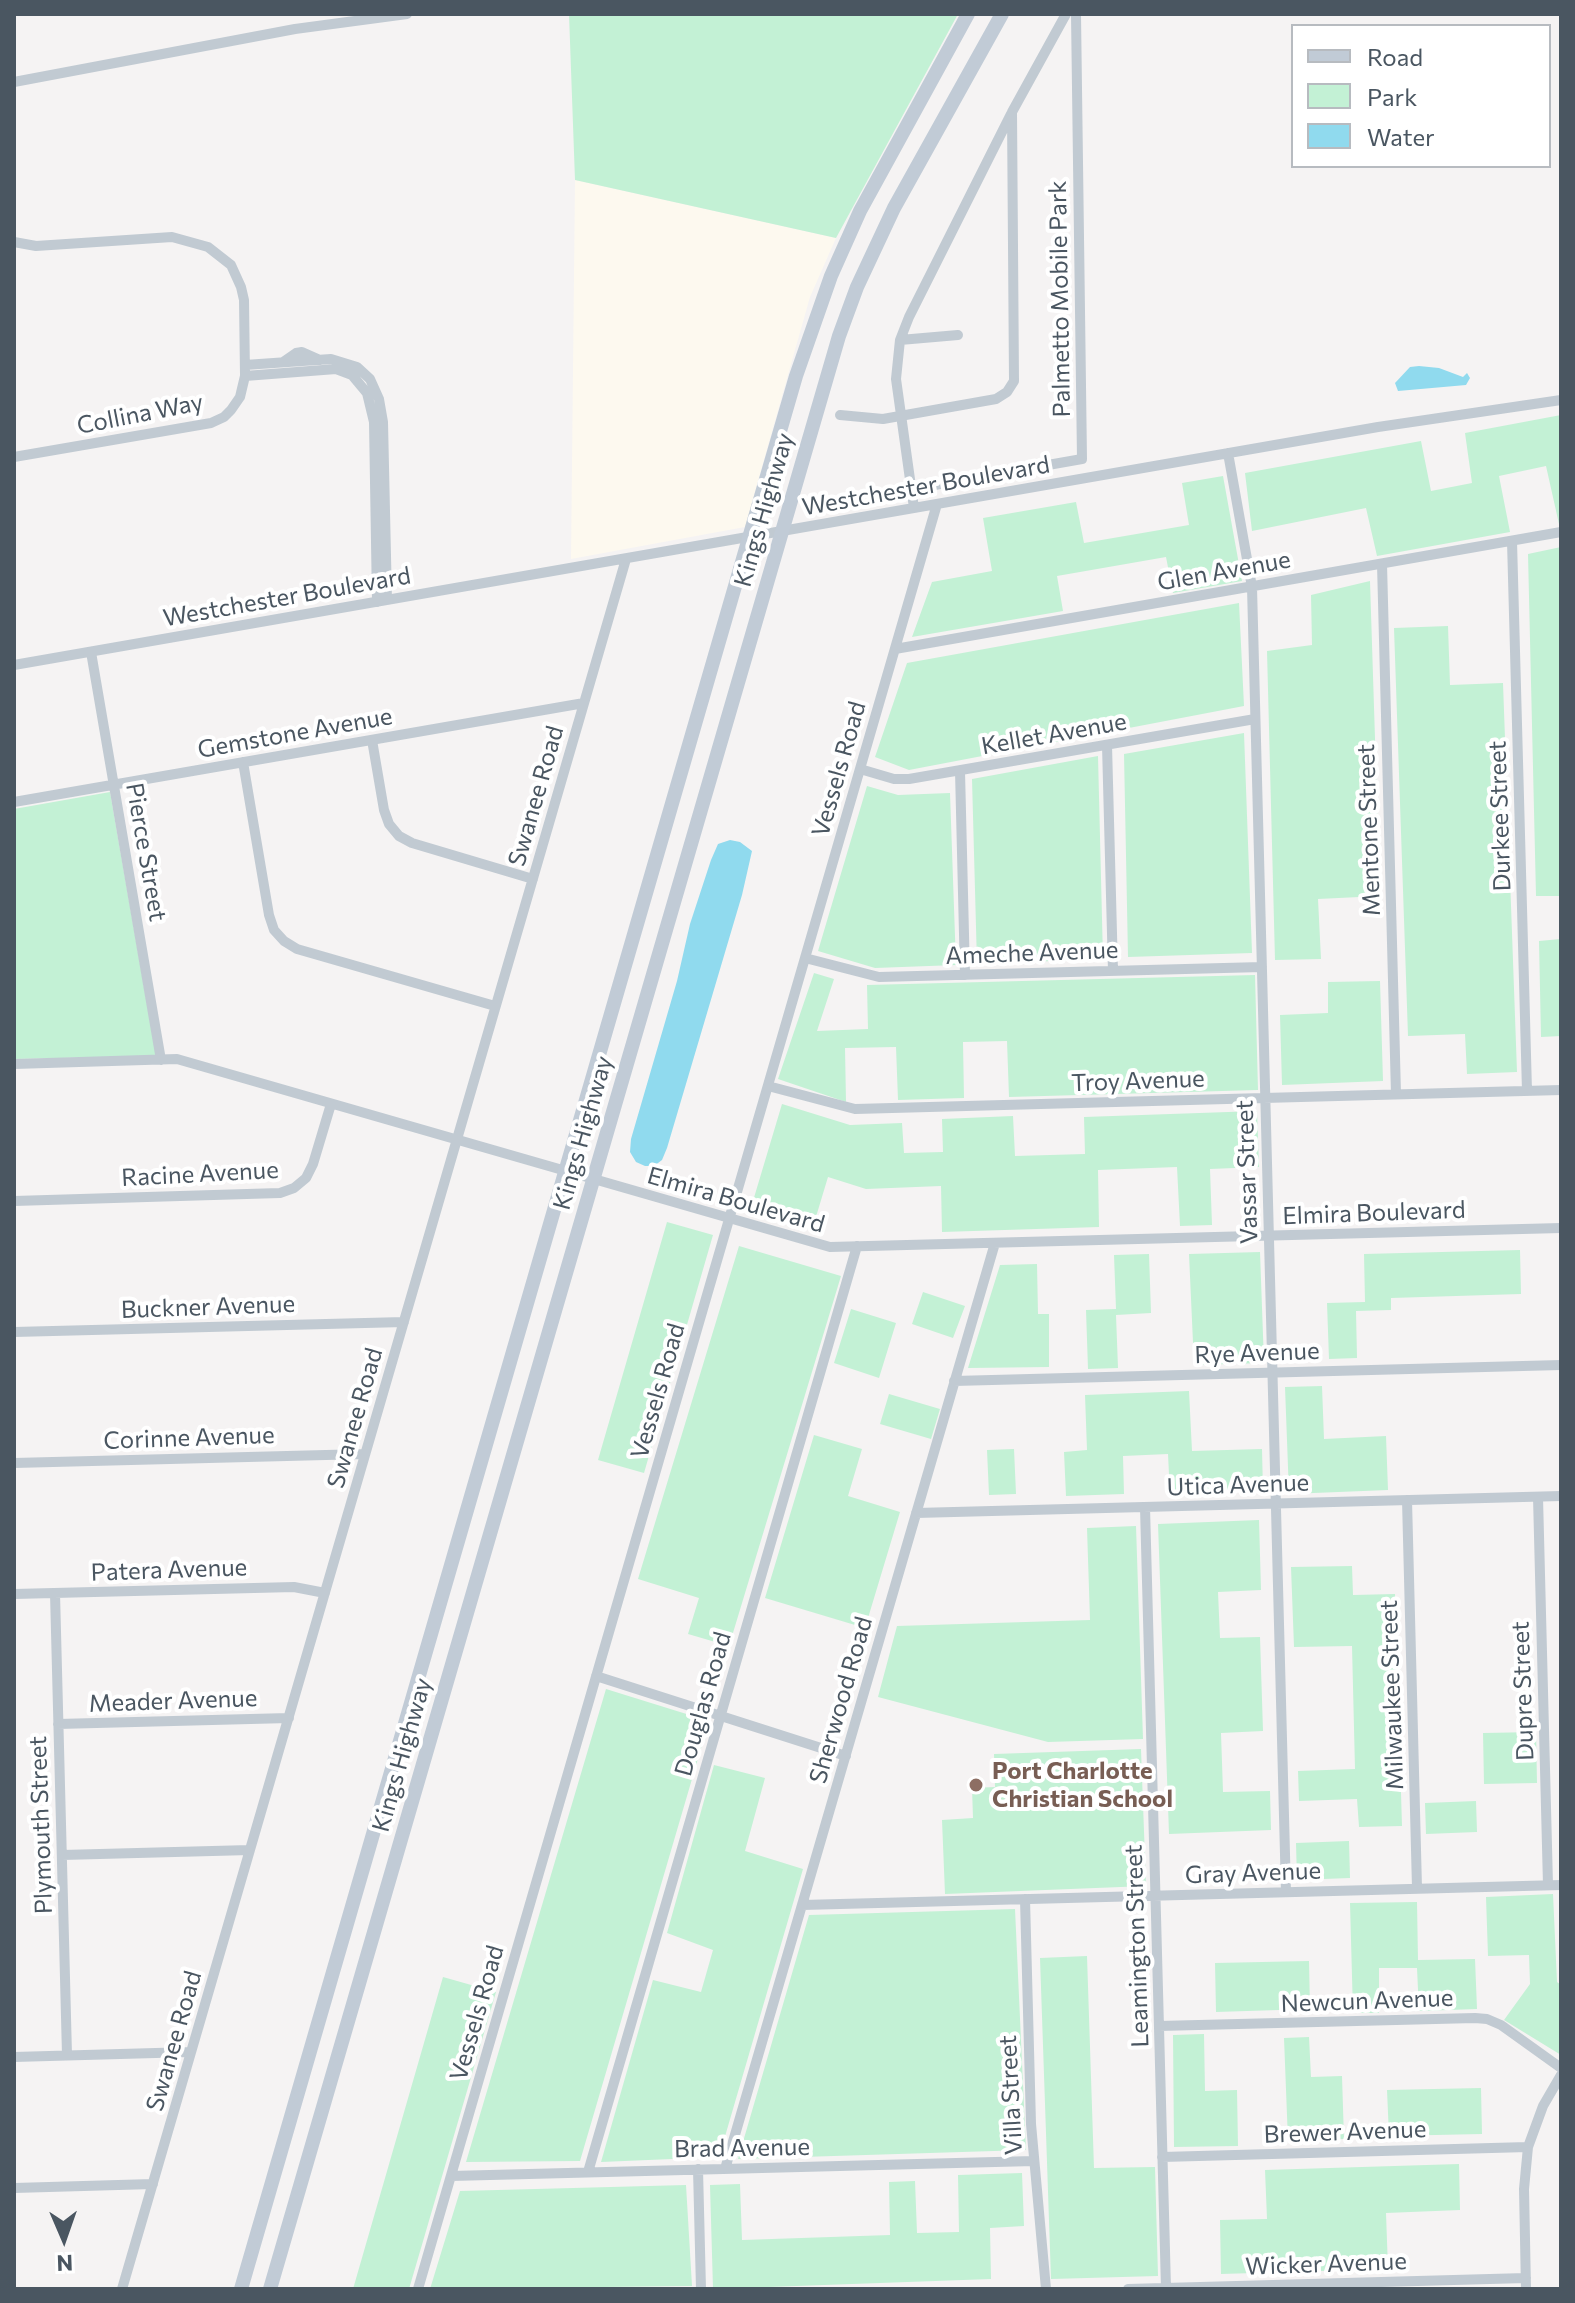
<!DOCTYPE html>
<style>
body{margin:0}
#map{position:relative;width:1575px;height:2303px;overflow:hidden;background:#f5f3f3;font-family:Commissioner,sans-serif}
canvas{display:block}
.frame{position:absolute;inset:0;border:16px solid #4a5661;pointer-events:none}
.legend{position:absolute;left:1291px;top:24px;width:260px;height:144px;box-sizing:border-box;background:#fff;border:2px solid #b7bbc0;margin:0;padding:10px 14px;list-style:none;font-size:24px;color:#4a5661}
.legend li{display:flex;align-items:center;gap:16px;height:40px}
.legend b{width:40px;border:2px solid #b7bbc0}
.north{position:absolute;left:24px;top:2199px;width:80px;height:80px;-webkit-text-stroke:6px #fff;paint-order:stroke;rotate:178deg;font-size:22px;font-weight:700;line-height:32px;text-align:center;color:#4a5661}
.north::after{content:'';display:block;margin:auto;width:28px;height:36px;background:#4a5661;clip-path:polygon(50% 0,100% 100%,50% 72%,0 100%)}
</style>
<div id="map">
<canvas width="1575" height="2303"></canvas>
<div class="frame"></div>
<ul class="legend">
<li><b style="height:10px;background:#c1cbd6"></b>Road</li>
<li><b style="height:22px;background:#c3f1d5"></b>Park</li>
<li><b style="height:22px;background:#90daee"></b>Water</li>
</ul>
<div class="north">N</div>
</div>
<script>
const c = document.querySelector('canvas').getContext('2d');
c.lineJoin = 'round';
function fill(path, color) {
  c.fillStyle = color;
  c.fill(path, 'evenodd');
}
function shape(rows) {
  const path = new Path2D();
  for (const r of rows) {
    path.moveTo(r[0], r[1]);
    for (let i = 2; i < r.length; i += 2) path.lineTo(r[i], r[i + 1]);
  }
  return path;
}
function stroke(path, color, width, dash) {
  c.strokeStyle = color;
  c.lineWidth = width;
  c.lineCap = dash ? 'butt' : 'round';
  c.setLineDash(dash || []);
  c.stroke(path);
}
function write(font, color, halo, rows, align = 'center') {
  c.font = font + ' Commissioner,sans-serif';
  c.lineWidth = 8;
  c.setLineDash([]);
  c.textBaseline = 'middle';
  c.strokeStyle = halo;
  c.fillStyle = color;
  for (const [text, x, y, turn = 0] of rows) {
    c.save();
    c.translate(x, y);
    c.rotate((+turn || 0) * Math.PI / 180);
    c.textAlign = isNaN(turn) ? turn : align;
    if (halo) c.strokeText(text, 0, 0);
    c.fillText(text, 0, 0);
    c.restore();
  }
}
fill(shape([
 [575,180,836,238,810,297,745,527,571,559]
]), '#fdf9ef');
fill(shape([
 [569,14,958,14,836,238,575,180],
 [1561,415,1561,523,1559,524,1546,466,1499,476,1510,532,1377,556,1366,508,1252,531,1245,473,1421,441,1431,491,1472,483,1465,433],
 [1223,476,1242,581,1173,593,1166,557,1057,576,1063,611,912,637,932,582,992,571,983,518,1076,502,1084,543,1189,525,1182,483],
 [1561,547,1561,896,1536,896,1528,554],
 [1370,581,1380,896,1318,899,1321,959,1275,960,1267,651,1312,645,1311,595],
 [1239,603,1244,706,909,770,875,757,907,663],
 [1448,626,1450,685,1503,683,1517,1072,1467,1074,1465,1034,1408,1036,1394,628],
 [1244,733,1252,953,1128,957,1124,754],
 [1098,756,1103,959,977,964,972,779],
 [867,786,898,795,950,793,956,965,875,968,818,951],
 [110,792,156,1056,14,1059,14,809],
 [1561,939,1561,1036,1541,1037,1539,941],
 [814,973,834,979,817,1031,868,1029,867,985,1255,975,1258,1090,1009,1097,1007,1041,963,1042,964,1098,898,1100,896,1047,845,1048,846,1102,778,1079],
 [1380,981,1383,1081,1282,1085,1280,1015,1328,1013,1328,982],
 [782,1104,850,1125,902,1123,904,1153,943,1152,942,1119,1013,1116,1015,1156,1085,1154,1084,1117,1257,1111,1259,1167,1210,1169,1212,1225,1180,1226,1177,1167,1098,1170,1099,1227,942,1232,941,1186,866,1189,828,1177,812,1230,750,1211],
 [667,1222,713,1235,644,1473,598,1460],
 [739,1246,841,1276,729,1646,688,1634,699,1598,638,1579],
 [1520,1250,1521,1294,1391,1298,1391,1310,1356,1311,1357,1358,1329,1359,1327,1303,1365,1302,1364,1254],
 [1260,1252,1264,1363,1194,1365,1189,1254],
 [1149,1254,1151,1313,1116,1315,1118,1368,1088,1369,1086,1310,1116,1309,1114,1255],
 [1037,1264,1038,1314,1049,1314,1049,1367,968,1368,1000,1265],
 [923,1292,965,1306,953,1338,912,1324],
 [851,1309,896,1323,879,1378,834,1363],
 [1322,1386,1324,1439,1386,1436,1388,1490,1289,1494,1285,1387],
 [1189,1391,1192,1451,1262,1449,1263,1491,1170,1495,1168,1454,1123,1456,1124,1494,1066,1496,1064,1452,1087,1450,1085,1395],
 [889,1394,940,1409,931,1439,880,1424],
 [814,1435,862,1449,848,1496,900,1512,865,1628,765,1598],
 [1014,1449,1016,1494,989,1495,987,1450],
 [1259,1520,1261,1590,1218,1592,1220,1638,1260,1637,1263,1731,1221,1733,1223,1792,1270,1791,1271,1830,1169,1834,1158,1524],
 [1136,1526,1143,1739,1048,1742,878,1697,897,1626,1090,1620,1087,1528],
 [1352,1566,1353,1595,1395,1594,1402,1826,1359,1827,1357,1799,1299,1801,1298,1771,1355,1769,1352,1646,1294,1647,1291,1567],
 [606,1689,709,1721,580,2161,466,2162],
 [1536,1732,1537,1783,1484,1784,1483,1733],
 [1141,1749,1146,1886,945,1894,942,1820,973,1818,972,1788,995,1787,994,1754],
 [714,1765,765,1778,745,1851,803,1869,719,2157,601,2162,653,1980,701,1992,713,1950,667,1933],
 [1476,1801,1477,1832,1426,1834,1425,1803],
 [1349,1841,1350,1878,1297,1880,1296,1843],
 [1553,1894,1557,1982,1561,1985,1561,2055,1504,2020,1530,1984,1529,1955,1488,1956,1486,1897],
 [1417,1902,1418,1960,1475,1959,1477,2009,1419,2011,1417,1968,1379,1968,1379,2013,1353,2013,1350,1903],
 [1015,1909,1026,2150,738,2159,809,1915],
 [1087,1956,1094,2168,1155,2167,1158,2276,1051,2279,1040,1958],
 [1309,1961,1310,2009,1216,2012,1215,1963],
 [443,1977,496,1992,409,2289,353,2289],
 [1204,2034,1205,2091,1237,2090,1238,2146,1174,2147,1173,2035],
 [1309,2037,1311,2077,1342,2076,1344,2139,1288,2141,1284,2038],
 [1481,2088,1482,2134,1389,2136,1387,2090],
 [1459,2164,1460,2210,1386,2213,1388,2269,1221,2274,1220,2220,1267,2219,1265,2170],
 [1022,2173,1024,2226,990,2228,991,2279,713,2289,710,2185,740,2184,742,2240,890,2235,889,2182,915,2181,917,2233,959,2232,958,2175],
 [686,2185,692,2286,430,2289,460,2191]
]), '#c3f1d5');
fill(shape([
 [1419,366,1439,368,1463,377,1467,373,1470,378,1466,385,1398,391,1395,383,1410,367],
 [730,840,740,842,752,851,742,895,667,1148,662,1160,654,1166,645,1166,636,1162,630,1152,631,1139,677,981,690,924,711,860,718,844]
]), '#90daee');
stroke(shape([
 [14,82,295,29,407,14],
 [14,242,36,246,172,237,208,247,231,265,241,287,244,300,245,376,240,397,231,410,224,417,211,423,14,457],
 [900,340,958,335],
 [283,362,296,353,302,352,320,360],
 [245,365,331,359,357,367,370,379,379,399,383,422,387,600],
 [245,376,336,369,352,375,367,393,374,422,377,602],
 [840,415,883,419,996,399,1007,392,1014,381,1012,112,1066,14],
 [1228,453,1252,587,1286,1892],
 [912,489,1082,459,1076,14],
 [914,508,896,379,900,340,909,317,1011,114],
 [1512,541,1527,1091],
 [1382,564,1396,1094],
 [895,649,1561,532],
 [91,652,161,1060],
 [14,665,1378,427,1561,400],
 [372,740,384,810,389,824,399,836,412,843,533,879],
 [1107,745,1113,971],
 [243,762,269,915,274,930,284,941,297,949,495,1006],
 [860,769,894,779,909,779,1255,719],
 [960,771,965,975],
 [14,802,584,703],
 [805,958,879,977,1262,967],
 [14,1064,177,1059,830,1247,1561,1228],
 [768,1086,855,1109,1561,1090],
 [14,1201,280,1193,294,1188,306,1178,313,1164,331,1104],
 [14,1332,404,1322],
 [954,1381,1561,1365],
 [14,1463,365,1454],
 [1538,1497,1548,1885],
 [1407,1500,1417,1888],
 [1145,1507,1166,2288],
 [916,1513,1561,1496],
 [55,1593,67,2055],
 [14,1594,294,1587,325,1593],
 [596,1676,846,1756],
 [58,1724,289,1718],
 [62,1855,250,1850],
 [1025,1899,1031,2124,1046,2289],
 [802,1905,1561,1885],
 [1159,2026,1475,2018,1487,2019,1501,2025,1561,2068],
 [14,2057,191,2052],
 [1162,2157,1528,2147],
 [698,2169,701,2289],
 [725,2169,995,1243],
 [588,2172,857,1246],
 [451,2176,1034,2161],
 [14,2188,153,2184],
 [122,2289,626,559],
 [418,2289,937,504],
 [1128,2289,1526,2278],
 [1526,2289,1524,2189,1528,2147,1543,2106,1561,2075]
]), '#c1cad2', 10);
stroke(shape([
 [241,2289,796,376,831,276,860,211,968,14],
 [270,2289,839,336,857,287,894,208,1002,14]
]), '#c1cbd6', 14);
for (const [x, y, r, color] of [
 [976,1785,8,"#8d6e63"]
]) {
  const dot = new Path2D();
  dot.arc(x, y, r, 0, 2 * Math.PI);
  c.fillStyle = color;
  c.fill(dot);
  stroke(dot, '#fff', 3);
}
write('24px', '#4a5661', '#fff', [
 ["Palmetto Mobile Park",1060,299,-91],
 ["Collina Way",140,414,-11],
 ["Westchester Boulevard",926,486,-10],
 ["Kings Highway",764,510,-74],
 ["Glen Avenue",1224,571,-10],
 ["Westchester Boulevard",287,597,-10],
 ["Gemstone Avenue",295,733,-10],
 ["Kellet Avenue",1054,734,-10],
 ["Vessels Road",839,769,-74],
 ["Swanee Road",536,796,-74],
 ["Durkee Street",1500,816,-92],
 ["Mentone Street",1369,830,-92],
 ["Pierce Street",146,852,80],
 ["Ameche Avenue",1032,953,-2],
 ["Troy Avenue",1138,1081,-2],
 ["Kings Highway",583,1133,-74],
 ["Vassar Street",1247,1172,-92],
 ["Racine Avenue",200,1174,-3],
 ["Elmira Boulevard",736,1200,16],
 ["Elmira Boulevard",1374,1213,-2],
 ["Buckner Avenue",208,1307,-2],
 ["Rye Avenue",1257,1353,-2],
 ["Vessels Road",658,1391,-74],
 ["Swanee Road",355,1418,-74],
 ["Corinne Avenue",189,1438,-2],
 ["Utica Avenue",1238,1485,-2],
 ["Patera Avenue",169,1570,-2],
 ["Dupre Street",1523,1691,-92],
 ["Milwaukee Street",1392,1695,-92],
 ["Sherwood Road",841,1700,-74],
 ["Meader Avenue",173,1701,-2],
 ["Douglas Road",703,1704,-74],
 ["Kings Highway",402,1755,-74],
 ["Plymouth Street",41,1825,-92],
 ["Gray Avenue",1253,1873,-2],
 ["Leamington Street",1137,1946,-92],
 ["Newcun Avenue",1367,2001,-2],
 ["Vessels Road",477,2013,-74],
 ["Swanee Road",174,2041,-74],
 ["Villa Street",1011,2095,-93],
 ["Brewer Avenue",1345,2132,-2],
 ["Brad Avenue",742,2148,-1],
 ["Wicker Avenue",1326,2264,-2]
]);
write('bold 24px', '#785e54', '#fff', [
 ["Port Charlotte",992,1771],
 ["Christian School",992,1799]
], 'left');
</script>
